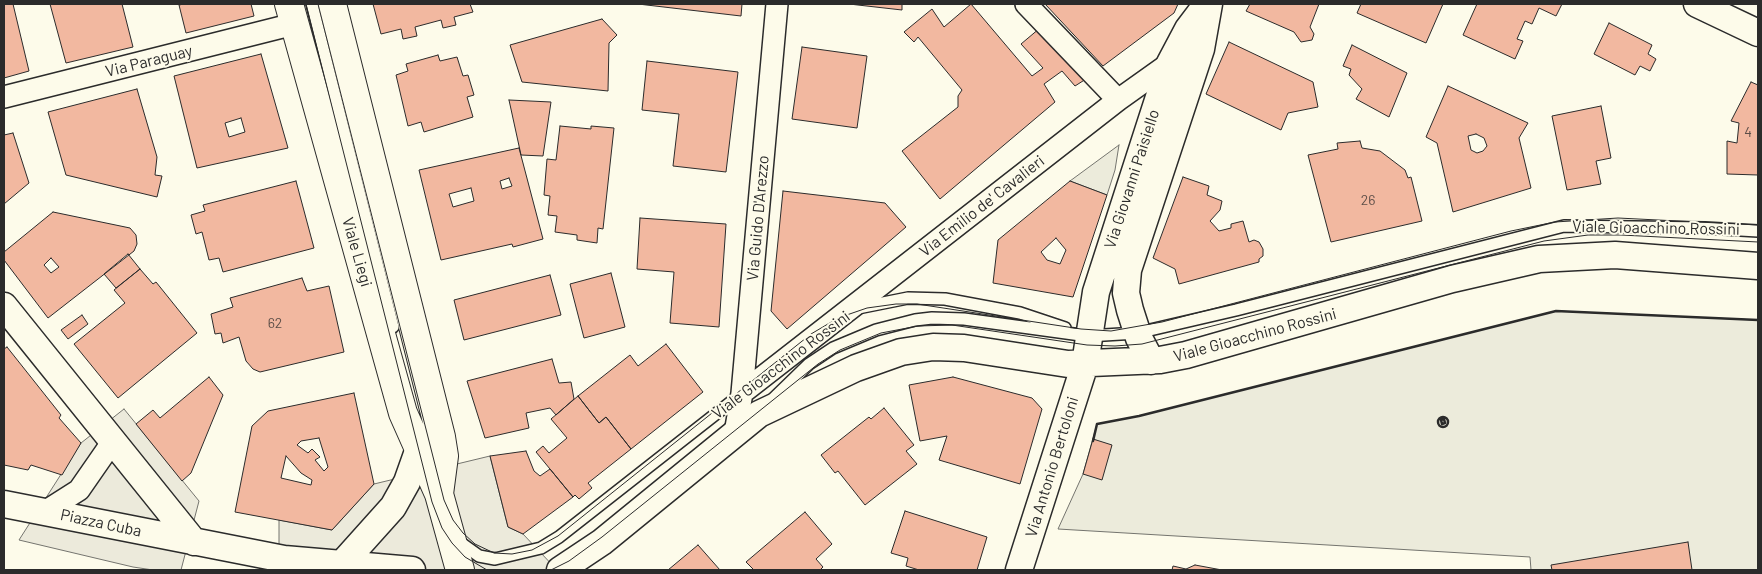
<!DOCTYPE html>
<style>
body{margin:0}
#map{position:relative;width:1762px;height:574px;overflow:hidden;background:#fdfbea;font-family:Barlow,sans-serif}
canvas{display:block}
.frame{position:absolute;inset:0;border:5px solid #2b2b2b;pointer-events:none}
</style>
<div id="map">
<canvas width="1762" height="574"></canvas>
<div class="frame"></div>
</div>
<script>
const c = document.querySelector('canvas').getContext('2d');
c.lineJoin = 'round';
function fill(path, color) {
  c.fillStyle = color;
  c.fill(path, 'evenodd');
}
function shape(rows) {
  const path = new Path2D();
  for (const r of rows) {
    if (r.length === 3) {
      path.moveTo(r[0] + r[2], r[1]);
      path.arc(r[0], r[1], r[2], 0, 2 * Math.PI);
      continue;
    }
    path.moveTo(r[0], r[1]);
    for (let i = 2; i < r.length; i += 2) path.lineTo(r[i], r[i + 1]);
  }
  return path;
}
function stroke(path, color, width, dash) {
  c.strokeStyle = color;
  c.lineWidth = width;
  c.lineCap = dash ? 'butt' : 'round';
  c.setLineDash(dash || []);
  c.stroke(path);
}
function write(font, color, halo, rows, align = 'center') {
  c.font = font + ' Barlow,sans-serif';
  c.lineWidth = 4;
  c.setLineDash([]);
  c.textBaseline = 'middle';
  c.strokeStyle = halo;
  c.fillStyle = color;
  for (const [text, x, y, turn = 0] of rows) {
    c.save();
    c.translate(x, y);
    c.rotate((+turn || 0) * Math.PI / 180);
    c.textAlign = isNaN(turn) ? turn : align;
    if (halo) c.strokeText(text, 0, 0);
    c.fillText(text, 0, 0);
    c.restore();
  }
}
const green = shape([
 [1119,145,1115,170,1107,195,1070,181,1119,145],
 [1556,311,1758,320,1758,570,1531,570,1530,557,1058,529,1083,474,1097,424,1139,416,1556,311]
]);
fill(green, '#ecebdb');
stroke(green, '#74746e', 1);
const parking = shape([
 [124,409,199,501,181,570,153,570,133,567,19,540,81,443,124,409],
 [490,456,508,527,523,534,557,570,279,570,279,520,332,530,374,484,490,456]
]);
fill(parking, '#eceadb');
stroke(parking, '#74746e', 1);
const building = shape([
 [4,4,13,4,29,71,4,78,4,4],
 [50,4,122,4,133,47,66,63,50,4],
 [184,4,251,4,254,16,186,33,179,5,184,4],
 [373,4,470,4,473,12,454,17,456,25,443,28,441,20,415,27,417,36,403,39,401,29,381,34,373,4],
 [638,4,742,4,741,16,638,4],
 [849,4,902,4,902,10,849,4],
 [971,4,1032,76,1043,68,1021,44,1040,28,1086,79,1075,86,1062,71,1044,84,1055,102,940,199,902,151,958,107,958,96,962,90,918,37,914,42,904,32,932,9,944,27,971,4],
 [1045,4,1178,4,1174,13,1103,66,1045,4],
 [1250,4,1319,4,1310,27,1314,34,1312,40,1301,42,1294,32,1246,11,1250,4],
 [1361,4,1443,4,1426,43,1357,13,1361,4],
 [1477,4,1562,4,1556,16,1539,8,1532,24,1525,21,1517,39,1523,41,1515,59,1463,35,1477,4],
 [602,19,617,35,609,43,608,91,522,82,510,45,602,19],
 [1609,23,1652,45,1648,54,1656,59,1650,71,1640,66,1635,75,1594,54,1609,23],
 [1229,42,1313,82,1318,107,1288,113,1281,130,1206,94,1229,42],
 [1352,45,1407,73,1389,117,1356,99,1362,89,1349,75,1351,69,1343,66,1352,45],
 [802,47,867,56,857,128,792,119,802,47],
 [261,54,288,148,197,168,174,76,261,54],
 [241,118,245,132,229,137,225,123,241,118],
 [438,55,440,61,457,57,463,76,468,75,474,95,467,97,473,117,424,132,421,122,408,126,396,75,408,71,406,64,438,55],
 [647,61,738,72,726,172,673,166,679,114,642,110,647,61],
 [1751,82,1758,85,1758,175,1727,174,1727,141,1737,143,1739,123,1731,121,1751,82],
 [1448,86,1528,123,1519,138,1531,188,1453,212,1437,143,1426,137,1448,86],
 [1476,134,1484,138,1487,146,1483,151,1477,153,1471,150,1468,136,1476,134],
 [137,89,157,157,155,175,162,176,157,197,66,175,48,112,137,89],
 [509,100,551,102,543,156,521,155,509,100],
 [1601,106,1611,158,1596,161,1601,184,1567,190,1552,116,1601,106],
 [560,126,591,129,591,126,614,128,603,229,598,228,597,243,577,240,577,235,555,232,557,216,548,215,550,196,544,195,547,159,556,160,560,126],
 [13,133,29,183,4,204,4,135,13,133],
 [1360,141,1362,148,1380,151,1405,170,1408,178,1411,177,1422,221,1331,242,1308,155,1338,149,1337,143,1360,141],
 [519,148,543,239,513,247,512,244,441,260,419,170,519,148],
 [509,178,512,186,502,189,500,181,509,178],
 [471,188,474,201,453,207,449,194,471,188],
 [1183,177,1209,186,1207,195,1222,201,1220,210,1210,221,1219,231,1231,228,1231,224,1243,221,1249,242,1254,240,1259,242,1263,249,1263,256,1259,259,1259,262,1179,284,1175,269,1153,258,1183,177],
 [296,181,314,248,223,272,219,258,209,260,202,232,196,234,191,215,205,211,203,205,296,181],
 [1070,181,1107,195,1073,297,993,283,998,240,1070,181],
 [1056,238,1066,250,1060,264,1047,260,1041,252,1056,238],
 [783,191,885,203,906,227,787,329,771,311,783,191],
 [53,212,130,228,136,235,137,244,134,251,48,318,4,260,4,252,53,212],
 [51,258,59,267,51,273,44,265,51,258],
 [640,218,726,224,719,327,670,323,674,272,637,269,640,218],
 [128,254,140,269,116,288,104,274,128,254],
 [140,269,153,284,156,282,197,333,118,398,74,344,125,303,114,290,140,269],
 [611,273,625,327,584,338,570,284,611,273],
 [550,275,561,315,464,340,454,300,550,275],
 [302,278,307,291,329,286,344,352,260,372,253,369,246,361,239,337,223,343,221,333,215,334,211,314,233,307,230,298,302,278],
 [82,315,88,324,68,339,61,330,82,315],
 [666,344,703,392,631,449,606,417,599,423,578,396,630,355,638,366,666,344],
 [7,347,61,415,59,418,81,443,62,475,31,465,28,470,4,465,4,349,7,347],
 [552,359,559,383,571,382,574,399,556,415,550,408,526,413,529,428,485,438,467,381,552,359],
 [209,377,223,395,191,473,182,481,136,424,153,410,160,418,209,377],
 [953,377,1032,398,1042,409,1020,484,939,460,947,436,920,441,909,385,953,377],
 [354,393,374,484,332,530,235,512,252,426,268,411,354,393],
 [319,438,328,467,324,471,315,460,320,457,312,449,308,453,297,445,301,441,319,438],
 [286,456,301,473,312,480,311,485,281,478,286,456],
 [578,396,599,423,606,417,631,449,588,483,592,488,579,499,575,495,573,497,536,452,543,446,549,453,567,438,551,419,578,396],
 [884,408,914,445,906,451,917,464,865,505,838,471,835,473,821,455,869,417,871,419,884,408],
 [1093,439,1112,445,1102,480,1083,474,1093,439],
 [526,451,534,471,540,476,550,469,573,497,523,534,508,527,490,456,526,451],
 [905,511,987,537,977,570,919,570,906,566,908,558,891,553,905,511],
 [805,512,832,544,816,559,823,567,820,570,754,570,746,562,805,512],
 [1688,542,1692,570,1552,570,1551,565,1688,542],
 [698,545,720,570,668,570,698,545],
 [1195,565,1222,570,1223,570,1172,570,1173,566,1186,569,1195,565]
]);
fill(building, '#f2b8a0');
stroke(building, '#2b2b2b', 1);
const service = shape([
 [312,4,393,327],
 [858,308,908,298,945,299,1020,313,1065,328],
 [774,398,809,364,833,348,876,330,915,320,932,318,964,319,1088,336,1137,333,1236,310,1564,226,1705,228,1758,231],
 [458,541,479,556,495,559,541,548,559,537,740,395]
]);
const minor = shape([
 [1026,4,1118,100],
 [4,97,294,24],
 [742,393,1118,100,1170,63],
 [735,433,742,393,777,4],
 [46,511,79,490,113,441]
]);
const tertiary = shape([
 [1697,4,1758,33],
 [4,306,194,542],
 [1151,361,1139,338,1130,310,1126,293,1128,270,1201,49,1209,4],
 [4,504,284,559,412,570],
 [341,565,393,507,407,482,418,451],
 [560,570,602,542,759,414,856,368,901,352,933,347,964,348,1068,364,1160,360,1186,355,1452,279,1539,259,1615,255,1758,266],
 [1019,570,1085,364,1096,292,1170,63,1188,29,1207,4]
]);
const secondary = shape([
 [289,4,403,413,439,494,460,570],
 [332,4,441,437,444,456,439,494]
]);
stroke(service, '#2b2b2b', 14);
stroke(minor, '#2b2b2b', 24);
stroke(tertiary, '#2b2b2b', 29);
stroke(secondary, '#2b2b2b', 30);
stroke(service, '#fdfbea', 11);
stroke(minor, '#fdfbea', 21);
stroke(tertiary, '#fdfbea', 26);
stroke(secondary, '#fdfbea', 28);
stroke(shape([
 [306,4,432,502,442,528,452,543,465,557,487,570],
 [318,4,444,500,453,520,463,533,475,544,494,553,512,554,532,550,558,536,811,334,838,318,867,308,896,304,917,304,1081,329,1111,331,1162,322,1511,231,1555,222,1618,218,1758,225],
 [551,570,569,561,602,537,818,364,840,350,881,333,918,326,952,325,1087,345,1115,346,1142,344,1544,241,1588,235,1621,235,1758,242]
]), '#2b2b2b', 1);
stroke(shape([
 [1443,422,5],
 [1444,419,1445,423,1442,424,1441,420,1444,419],
 [1093,441,1097,424,1139,416,1556,311,1758,320]
]), '#2b2b2b', 2.5);
write('14px', '#5d4e48', null, [
 ["4",1748,132],
 ["26",1368,200],
 ["62",275,323]
]);
write('16px', '#2b2b2b', '#fdfbea', [
 ["Via Paraguay",149,61,-14],
 ["Via Giovanni Paisiello",1132,179,-72],
 ["Via Emilio de' Cavalieri",982,206,-38],
 ["Via Guido D'Arezzo",758,218,-85],
 ["Viale Gioacchino Rossini",1656,228,1],
 ["Viale Liegi",357,252,74],
 ["Viale Gioacchino Rossini",1255,335,-15],
 ["Viale Gioacchino Rossini",781,365,-37],
 ["Via Antonio Bertoloni",1052,467,-73],
 ["Piazza Cuba",101,523,12]
]);
</script>
